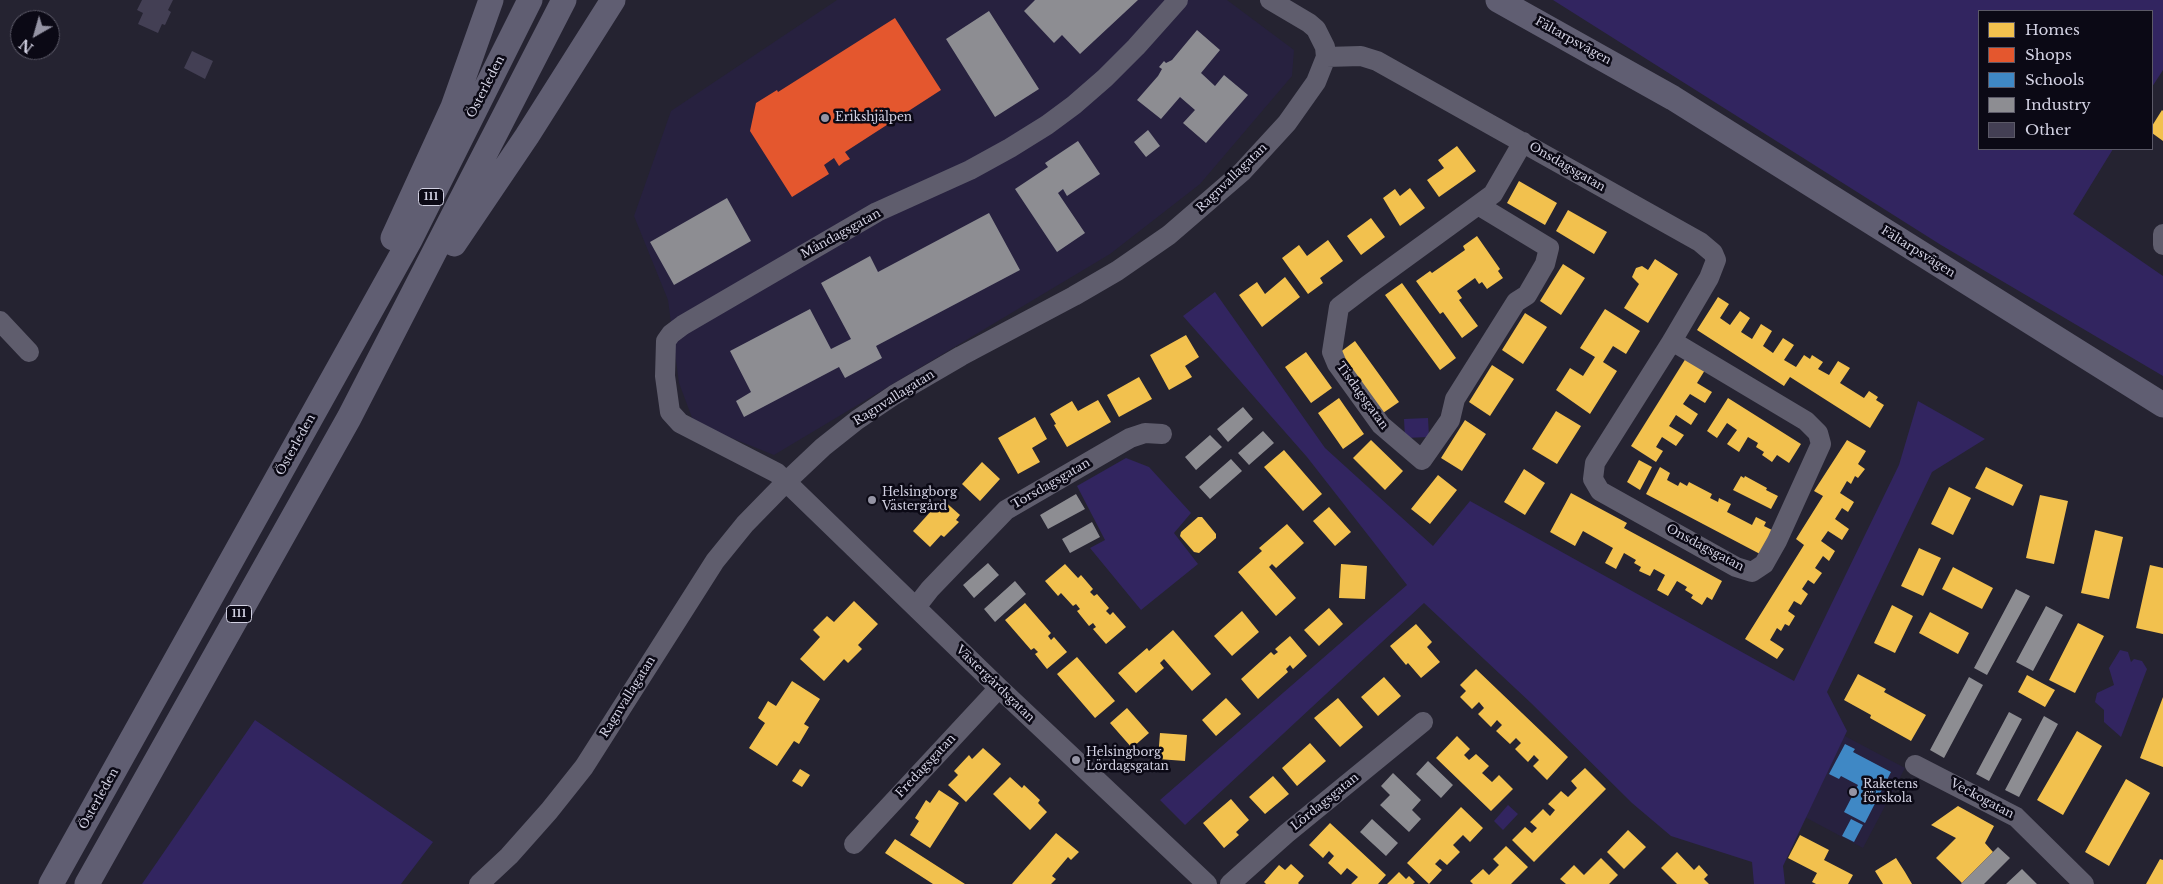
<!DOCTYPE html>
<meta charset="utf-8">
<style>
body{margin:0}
#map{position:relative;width:2163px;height:884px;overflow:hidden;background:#252331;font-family:"Libre Baskerville",serif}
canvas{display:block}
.legend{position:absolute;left:1978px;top:10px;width:175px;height:140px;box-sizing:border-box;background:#0b0915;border:1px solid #5b5967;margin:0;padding:6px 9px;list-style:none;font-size:15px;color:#d2d1e2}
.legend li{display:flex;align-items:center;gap:10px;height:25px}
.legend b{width:25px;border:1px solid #5b5967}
.north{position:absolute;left:10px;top:10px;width:50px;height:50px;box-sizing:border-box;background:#0b0915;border:1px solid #5b5967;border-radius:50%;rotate:218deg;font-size:14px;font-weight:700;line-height:20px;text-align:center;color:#d2d1e2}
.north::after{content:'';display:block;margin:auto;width:18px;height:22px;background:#9594a4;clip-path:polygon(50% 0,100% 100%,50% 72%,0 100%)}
</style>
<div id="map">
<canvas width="2163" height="884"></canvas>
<ul class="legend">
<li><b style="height:14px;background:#f2c14e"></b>Homes</li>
<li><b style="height:14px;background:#e4572e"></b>Shops</li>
<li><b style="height:14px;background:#3f88c5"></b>Schools</li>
<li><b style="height:14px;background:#8d8d92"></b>Industry</li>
<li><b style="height:14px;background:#433f54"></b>Other</li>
</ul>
<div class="north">N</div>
</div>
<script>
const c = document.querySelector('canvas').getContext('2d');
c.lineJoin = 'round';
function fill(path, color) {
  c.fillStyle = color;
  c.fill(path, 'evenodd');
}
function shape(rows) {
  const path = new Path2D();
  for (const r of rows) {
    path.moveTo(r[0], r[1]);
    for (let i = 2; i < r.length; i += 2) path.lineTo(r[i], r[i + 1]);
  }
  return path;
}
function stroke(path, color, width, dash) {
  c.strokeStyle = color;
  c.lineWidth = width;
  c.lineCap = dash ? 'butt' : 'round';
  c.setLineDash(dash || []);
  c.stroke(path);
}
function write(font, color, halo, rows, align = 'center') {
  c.font = font + ' "Libre Baskerville",serif';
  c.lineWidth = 5;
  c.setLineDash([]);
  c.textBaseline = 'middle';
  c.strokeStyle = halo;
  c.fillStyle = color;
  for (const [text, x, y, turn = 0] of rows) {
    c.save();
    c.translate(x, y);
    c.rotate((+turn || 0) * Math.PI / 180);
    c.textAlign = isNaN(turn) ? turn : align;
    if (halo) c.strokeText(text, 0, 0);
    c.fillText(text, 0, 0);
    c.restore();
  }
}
fill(shape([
 [837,0,1227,0,1294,50,1292,76,1200,184,1110,254,774,455,694,423,679,383,668,300,634,216,671,111],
 [1843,735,1905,768,1863,848,1801,815]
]), '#27213f');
fill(shape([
 [1553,0,2163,0,2163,70,2152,87,2152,11,1979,11,1979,149,2113,149,2073,214,2163,276,2163,376,1941,245],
 [1215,292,1325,448,1433,546,1470,501,1794,681,1899,465,1918,401,1985,439,1932,472,1827,692,1847,731,1783,866,1785,884,1754,884,1752,862,1671,836,1632,803,1531,703,1424,603,1185,825,1160,800,1407,585,1307,457,1183,316],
 [1428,418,1429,437,1405,438,1404,419],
 [1126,458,1149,467,1191,513,1174,533,1198,564,1141,610,1090,548,1105,540,1077,486],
 [2120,650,2128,652,2131,662,2134,659,2142,661,2147,669,2121,737,2104,722,2104,710,2095,702,2097,693,2114,685,2109,668],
 [255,720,433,842,401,884,142,884],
 [1508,805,1518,814,1503,830,1494,821]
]), '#322560');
fill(shape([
 [2162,110,2163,111,2163,141,2152,133,2152,126],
 [1457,146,1476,171,1439,197,1427,180,1444,168,1438,160],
 [1519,181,1557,203,1545,225,1507,203],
 [1410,188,1425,208,1400,226,1383,198,1395,189,1400,196],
 [1568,210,1607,232,1594,254,1556,231],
 [1371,218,1385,237,1361,255,1347,236],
 [1477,236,1500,269,1498,271,1503,278,1487,289,1482,282,1479,284,1475,278,1457,291,1462,298,1459,300,1478,326,1462,338,1443,312,1440,314,1416,281,1430,271,1432,273,1465,250,1463,246],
 [1328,240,1343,261,1320,278,1323,283,1308,294,1282,258,1299,245,1307,256],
 [1655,259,1678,274,1648,323,1624,308,1639,284,1632,277,1636,268,1642,266,1648,270],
 [1563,264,1585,278,1561,315,1540,301],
 [1285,277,1300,297,1262,327,1239,295,1257,282,1265,294],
 [1402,283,1456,358,1440,370,1385,295],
 [1718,297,1729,304,1720,318,1730,325,1740,311,1750,318,1741,332,1752,339,1761,324,1772,331,1763,346,1773,353,1783,338,1794,345,1784,360,1796,367,1804,355,1810,359,1812,355,1823,362,1818,369,1829,375,1838,361,1850,368,1840,383,1864,398,1869,391,1878,397,1876,400,1884,405,1870,428,1790,377,1784,386,1697,330],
 [1605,309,1640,331,1626,354,1613,346,1603,362,1617,371,1590,414,1556,390,1570,368,1583,376,1595,357,1580,348],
 [1525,313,1547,327,1523,364,1502,350],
 [1186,335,1199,357,1185,366,1192,377,1169,390,1150,355],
 [1355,341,1399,402,1383,413,1339,353],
 [1306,352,1332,388,1311,403,1285,367],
 [1686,358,1705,370,1697,383,1712,392,1705,403,1690,394,1683,404,1698,414,1691,425,1676,415,1669,426,1684,435,1676,446,1662,437,1656,447,1663,451,1656,462,1631,446],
 [1492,365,1514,379,1490,416,1469,402],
 [1139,377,1152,399,1119,417,1107,395],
 [1339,398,1364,434,1343,449,1318,413],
 [1728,398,1801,444,1789,463,1777,455,1772,462,1762,455,1764,452,1756,447,1758,443,1748,437,1739,452,1727,444,1737,430,1727,423,1717,438,1707,431],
 [1098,400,1111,422,1067,447,1054,425,1056,424,1050,414,1072,401,1078,411],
 [1556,411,1581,426,1557,464,1532,449],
 [1035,417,1047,439,1032,448,1040,462,1018,474,998,438],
 [1465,420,1486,434,1462,471,1441,458],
 [1371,440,1403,471,1385,490,1353,458],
 [1847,440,1866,451,1858,464,1865,469,1858,478,1855,476,1851,484,1847,481,1840,493,1854,502,1848,512,1842,508,1835,519,1849,529,1842,540,1828,531,1821,541,1835,551,1829,561,1823,556,1815,568,1822,573,1814,584,1808,580,1802,589,1808,594,1801,605,1794,601,1788,611,1795,616,1789,626,1785,624,1781,631,1777,628,1770,640,1784,649,1777,659,1745,639,1804,545,1796,539,1823,496,1814,491],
 [1284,450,1322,494,1303,511,1264,467],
 [1639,460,1652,467,1640,490,1627,482],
 [982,462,1000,479,980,501,962,484],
 [1660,467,1670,473,1667,480,1678,486,1680,482,1687,486,1689,482,1712,494,1710,498,1718,502,1719,498,1731,504,1727,512,1752,525,1756,517,1766,522,1764,526,1772,530,1760,554,1646,494],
 [1986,467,2023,485,2013,506,1975,488],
 [1524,469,1545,483,1525,515,1504,502],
 [1438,475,1457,490,1430,524,1411,509],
 [1741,476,1744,478,1745,476,1767,488,1766,490,1778,496,1771,509,1733,490],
 [1949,487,1971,498,1953,535,1931,524],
 [1571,493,1627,523,1624,528,1722,581,1712,600,1707,597,1702,605,1691,598,1693,595,1685,590,1687,587,1677,581,1668,596,1657,590,1665,575,1654,569,1650,576,1639,571,1641,567,1634,563,1636,560,1624,553,1616,569,1605,563,1613,548,1583,531,1575,546,1550,532],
 [2040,495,2068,501,2054,564,2026,558],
 [942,499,960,515,956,520,959,522,944,537,941,535,930,547,913,531],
 [1329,507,1351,532,1335,546,1313,521],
 [1198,517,1202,517,1216,534,1216,538,1199,553,1194,552,1180,536,1181,532],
 [1287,524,1304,543,1276,568,1272,564,1269,567,1296,598,1276,616,1238,572,1262,551,1259,548],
 [2095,530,2123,537,2109,599,2081,593],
 [1919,548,1941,558,1923,596,1901,586],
 [1065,564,1078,578,1081,575,1093,589,1090,592,1094,596,1097,594,1109,608,1106,611,1110,615,1113,612,1126,627,1106,644,1093,629,1096,627,1093,623,1089,626,1077,611,1080,609,1076,604,1073,606,1061,593,1058,596,1045,581],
 [1341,564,1367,566,1365,599,1339,598],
 [2150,565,2163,568,2163,634,2136,628],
 [1953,567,1993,588,1982,609,1942,589],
 [854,601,878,624,858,645,862,649,848,663,844,659,824,681,800,659,820,637,813,630,827,616,834,622],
 [1025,603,1051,633,1048,636,1051,640,1054,637,1067,652,1047,669,1035,654,1038,652,1034,648,1031,650,1005,620],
 [1892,605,1913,616,1895,653,1874,643],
 [1329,608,1343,624,1319,646,1304,630],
 [1242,611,1259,632,1232,656,1214,636],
 [1930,612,1969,633,1958,654,1919,633],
 [2078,623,2104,636,2075,693,2049,680],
 [1416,624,1432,642,1427,647,1440,662,1421,678,1408,663,1406,665,1390,646],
 [1173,630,1211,674,1192,691,1164,659,1160,663,1164,668,1136,693,1118,673,1147,648,1149,651],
 [1290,636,1307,656,1293,669,1290,665,1286,669,1288,672,1258,699,1241,679,1271,652,1274,655,1278,652,1275,649],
 [1077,657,1115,701,1095,718,1057,674],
 [1476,669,1568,757,1547,780,1533,766,1539,760,1534,755,1528,762,1515,749,1521,743,1516,738,1510,744,1496,731,1502,725,1497,720,1491,727,1478,714,1484,708,1479,702,1472,709,1460,697,1466,691,1460,685],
 [1858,674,1886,689,1884,692,1926,715,1911,741,1870,718,1871,715,1844,700],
 [2027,675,2055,690,2045,707,2018,692],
 [1384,677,1401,696,1378,716,1361,697],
 [792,681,820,699,804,724,809,727,799,744,794,741,777,766,749,748,765,723,758,718,768,701,776,706],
 [2163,697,2163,767,2140,758],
 [1226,698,1241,714,1216,736,1202,720],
 [1338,698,1363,727,1340,747,1314,718],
 [1127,708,1149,733,1132,748,1110,723],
 [2077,731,2102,746,2063,815,2037,800],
 [1160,733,1187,735,1185,761,1158,759],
 [1457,736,1470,749,1464,755,1469,760,1476,754,1489,766,1482,773,1492,782,1499,775,1513,789,1491,811,1436,758],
 [1310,743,1326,761,1297,786,1282,768],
 [983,748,1001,764,966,802,948,785,958,775,954,771,969,755,972,759],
 [1585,768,1606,789,1534,862,1512,840,1525,827,1532,833,1537,828,1530,822,1543,809,1550,816,1555,810,1548,804,1561,791,1568,797,1577,788,1571,781],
 [800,769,810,775,802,787,792,781],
 [1273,776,1289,794,1265,814,1249,797],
 [1010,777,1022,788,1024,785,1040,800,1038,803,1047,812,1030,830,993,794],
 [2126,779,2150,793,2109,866,2085,852],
 [939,790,959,803,930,848,910,835,919,821,915,818,926,800,930,803],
 [1231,799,1249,820,1236,832,1239,835,1224,848,1203,823],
 [1958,806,1994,826,1985,843,1993,852,1962,883,1936,858,1956,838,1931,825],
 [1461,807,1483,828,1470,842,1463,835,1453,845,1460,852,1447,865,1440,859,1435,864,1442,870,1429,884,1407,863],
 [1330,823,1386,875,1378,884,1351,884,1358,877,1347,868,1341,875,1328,863,1334,856,1329,851,1323,858,1309,845],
 [1628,830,1646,847,1624,869,1607,852],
 [1056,833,1079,852,1071,860,1068,857,1052,876,1056,879,1051,884,1012,884],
 [1800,835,1829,850,1824,860,1853,875,1848,884,1816,884,1812,882,1817,873,1788,858],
 [895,839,965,884,933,884,885,853],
 [1506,846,1528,867,1511,884,1473,884,1470,881,1483,869,1489,875,1499,865,1493,859],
 [1677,852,1694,870,1699,865,1708,875,1704,879,1709,884,1677,884,1661,868],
 [1601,858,1618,875,1609,884,1566,884,1560,879,1574,865,1584,875],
 [1896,858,1905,872,1912,884,1883,884,1875,871],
 [2160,859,2163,860,2163,884,2146,884],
 [1291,864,1304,876,1298,883,1299,884,1266,884,1264,882,1279,865,1285,870],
 [1399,872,1406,879,1409,876,1415,882,1413,884,1387,884]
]), '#f2c14e');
fill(shape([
 [895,18,941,90,845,152,850,159,844,162,839,166,834,158,824,165,829,174,792,197,750,131,756,103,777,90,778,92]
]), '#e4572e');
fill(shape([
 [1845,744,1855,749,1853,752,1891,772,1865,823,1844,812,1858,785,1841,776,1839,779,1829,774],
 [1851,819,1863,825,1854,842,1842,836]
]), '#3f88c5');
fill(shape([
 [1035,0,1138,0,1080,54,1062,35,1054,43,1024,11],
 [989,11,1039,89,995,117,946,39],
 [1197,30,1220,50,1201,73,1215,86,1224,75,1248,95,1206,143,1183,123,1195,110,1180,97,1161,119,1137,100,1158,76,1162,69,1159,67,1164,61,1166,63,1172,60],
 [1148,130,1160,146,1146,157,1134,142],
 [1078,141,1100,174,1067,196,1063,189,1058,193,1085,233,1057,252,1015,189,1048,167,1045,163],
 [727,198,751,241,674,285,650,242],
 [989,213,1020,270,876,346,882,358,845,378,839,367,744,417,736,401,751,392,730,351,810,309,831,349,851,339,821,283,870,256,878,272],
 [1243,407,1253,419,1228,442,1217,429],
 [1263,431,1274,443,1249,465,1238,453],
 [1210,435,1222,447,1196,470,1185,457],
 [1231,459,1242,471,1210,499,1199,487],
 [1076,494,1085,509,1048,529,1040,515],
 [1092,522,1100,537,1070,553,1062,539],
 [988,563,999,575,974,598,963,585],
 [1015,581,1026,594,995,622,984,609],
 [2016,589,2030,596,1987,675,1974,668],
 [2046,606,2063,615,2033,671,2016,662],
 [1969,677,1983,685,1944,758,1930,750],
 [2009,712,2022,719,1989,781,1976,774],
 [2044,716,2058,724,2019,797,2005,790],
 [1428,761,1453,785,1441,798,1416,774],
 [1393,773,1421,800,1412,810,1421,819,1409,832,1380,805,1390,795,1381,786],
 [1372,819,1398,843,1386,856,1360,832],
 [1998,847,2010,858,1984,884,1961,884],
 [2022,869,2037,884,2006,884]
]), '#8d8d92');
fill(shape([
 [142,0,173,0,168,10,171,12,165,25,162,24,158,33,138,24,143,13,137,10],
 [192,51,213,61,205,79,184,68]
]), '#433f54');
stroke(shape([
 [1178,0,1136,47,1105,78,1074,105,1047,125,1010,148,970,170,877,212,683,325,671,334,666,341,665,376,670,412,680,423,777,473,999,688,1207,884],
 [1326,57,1361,56,1377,61,1700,242,1713,253,1716,260,1709,278,1672,341,1595,463,1593,479,1600,491,1736,567,1752,572,1764,564,1777,541,1821,444,1818,433,1806,421,1672,341],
 [1478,205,1549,248,1545,264,1527,295,1516,302,1455,399,1450,420,1422,460,1381,425,1337,364,1332,352,1339,307,1368,285,1478,205,1493,194,1523,142],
 [2163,234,2163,245],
 [0,321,29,352],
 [916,607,930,589,1006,510,1130,438,1145,433,1162,434],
 [1915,765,2016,817,2084,884],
 [854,844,999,688],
 [479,884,509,856,549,811,584,767,715,561,745,524,787,481,823,447,857,420,894,395,961,356,1074,296,1117,271,1169,235,1242,172,1287,123,1316,82,1326,57,1325,47,1316,29,1309,23,1270,0],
 [1230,884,1286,834,1423,722]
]), '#5f5d6d', 20);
stroke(shape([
 [1498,0,1673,98,2163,405],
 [393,238,453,107,491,0],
 [454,244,527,136,613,0],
 [51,884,410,240,530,0],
 [87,884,349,418,564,0]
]), '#605e72', 25);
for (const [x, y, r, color] of [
 [825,118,5,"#9594a4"],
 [872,500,5,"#9594a4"],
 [1076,760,5,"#9594a4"],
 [1853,792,5,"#9594a4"]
]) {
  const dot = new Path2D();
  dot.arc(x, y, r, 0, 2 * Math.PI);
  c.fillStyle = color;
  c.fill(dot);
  stroke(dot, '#0b0915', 2);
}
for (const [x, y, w] of [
 [431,197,25],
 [239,614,25]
]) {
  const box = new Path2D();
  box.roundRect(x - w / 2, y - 8.5, w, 17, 4);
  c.fillStyle = '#0b0915';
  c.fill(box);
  stroke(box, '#d2d1e2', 1);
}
write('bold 11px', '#d2d1e2', null, [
 ["111",431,197],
 ["111",239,614]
]);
write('12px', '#d2d1e2', '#0b0915', [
 ["Fältarpsvägen",1573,41,29],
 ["Österleden",486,87,-63],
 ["Onsdagsgatan",1567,167,30],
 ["Ragnvallagatan",1232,178,-44],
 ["Måndagsgatan",841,234,-29],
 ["Fältarpsvägen",1918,252,32],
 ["Tisdagsgatan",1362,396,54],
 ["Ragnvallagatan",894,398,-32],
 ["Österleden",296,445,-61],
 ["Torsdagsgatan",1051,484,-30],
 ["Onsdagsgatan",1705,548,28],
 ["Västergårdsgatan",995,684,44],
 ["Ragnvallagatan",628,697,-58],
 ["Fredagsgatan",926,766,-47],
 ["Österleden",99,799,-61],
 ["Veckogatan",1982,799,28],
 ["Lördagsgatan",1325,802,-39]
]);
write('12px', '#d2d1e2', '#0b0915', [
 ["Erikshjälpen",835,118],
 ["Helsingborg",882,493],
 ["Västergård",882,507],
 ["Helsingborg",1086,753],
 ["Lördagsgatan",1086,767],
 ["Raketens",1863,785],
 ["förskola",1863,799]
], 'left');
</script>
